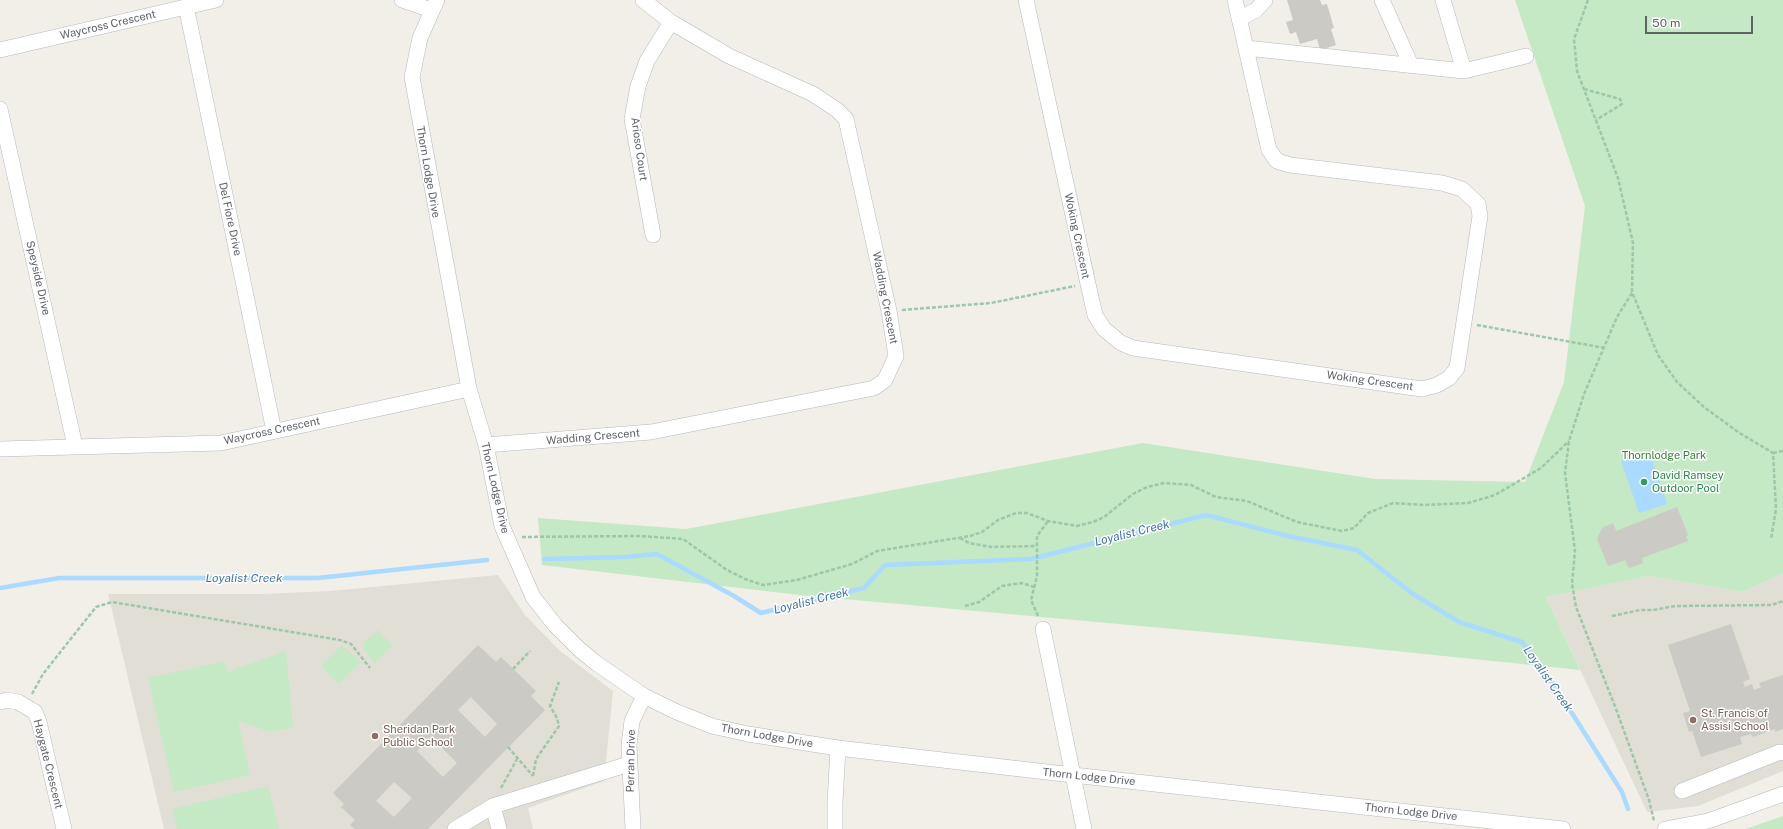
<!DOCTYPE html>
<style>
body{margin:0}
#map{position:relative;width:1783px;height:829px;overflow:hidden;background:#f1efe8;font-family:"Public Sans",sans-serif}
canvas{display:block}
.scale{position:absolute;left:1645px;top:16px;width:108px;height:18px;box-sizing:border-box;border:2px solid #5f6368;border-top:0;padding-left:5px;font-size:12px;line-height:14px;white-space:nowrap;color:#5f6368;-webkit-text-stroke:3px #fff;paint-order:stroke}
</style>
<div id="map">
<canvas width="1783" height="829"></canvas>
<div class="scale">50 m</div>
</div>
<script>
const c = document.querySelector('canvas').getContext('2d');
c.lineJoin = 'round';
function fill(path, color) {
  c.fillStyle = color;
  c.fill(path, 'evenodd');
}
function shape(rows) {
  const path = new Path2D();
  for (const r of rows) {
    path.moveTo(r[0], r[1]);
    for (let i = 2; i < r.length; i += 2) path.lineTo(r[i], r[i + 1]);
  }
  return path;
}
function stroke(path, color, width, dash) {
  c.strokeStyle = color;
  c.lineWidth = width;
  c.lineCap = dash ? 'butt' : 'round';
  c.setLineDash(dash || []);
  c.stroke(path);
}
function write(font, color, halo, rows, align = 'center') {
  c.font = font + ' "Public Sans",sans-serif';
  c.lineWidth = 3;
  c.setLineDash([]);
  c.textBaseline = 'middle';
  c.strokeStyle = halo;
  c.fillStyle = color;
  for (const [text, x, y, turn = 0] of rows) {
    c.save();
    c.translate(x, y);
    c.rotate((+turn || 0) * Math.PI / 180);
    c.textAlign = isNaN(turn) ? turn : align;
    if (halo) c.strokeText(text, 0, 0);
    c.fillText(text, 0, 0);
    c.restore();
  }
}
fill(shape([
 [1783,573,1783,771,1698,806,1647,812,1546,597,1649,576,1743,592],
 [498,575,525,615,560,651,613,691,604,781,528,808,533,829,164,829,108,594,264,594,330,591]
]), '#e1ded6');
fill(shape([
 [1515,0,1783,0,1783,573,1743,592,1649,576,1546,597,1580,670,1250,636,800,595,542,565,538,518,686,529,1143,443,1375,479,1525,482,1564,382,1585,206],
 [378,630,392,646,375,663,364,649,363,643],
 [342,645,361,662,339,684,321,666],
 [286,651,293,727,271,732,238,721,250,775,174,792,148,678,225,661,227,672],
 [268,786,279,829,177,829,172,809],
 [1783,816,1783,829,1746,829]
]), '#c5e8c5');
fill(shape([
 [1649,451,1667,504,1639,513,1621,461]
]), '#aadaff');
stroke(shape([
 [544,559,625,557,657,554,734,596,761,613,864,588,885,565,1031,559,1206,515,1288,536,1357,550,1413,594,1459,622,1522,642,1556,688,1622,792,1628,809],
 [0,588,59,578,318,578,487,560]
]), '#aadaff', 4.5);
fill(shape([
 [1287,0,1320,0,1322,5,1327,4,1334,28,1331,29,1336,45,1320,50,1317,39,1300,44,1296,32,1290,34,1286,22,1293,20],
 [1677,507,1688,535,1686,536,1688,541,1642,558,1643,563,1629,568,1625,560,1608,566,1597,539,1602,528,1613,523,1616,531],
 [1731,624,1750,679,1743,682,1745,687,1752,684,1754,690,1761,687,1759,683,1783,675,1783,729,1775,732,1775,729,1753,737,1751,734,1740,737,1742,744,1701,757,1692,731,1689,732,1683,713,1690,711,1668,645],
 [478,645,496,662,501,657,536,691,531,696,545,710,428,829,355,829,350,825,355,820,341,807,344,804,333,793],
 [471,697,497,724,485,737,458,710],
 [431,737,457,763,443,777,417,751],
 [394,782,412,798,394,817,376,801]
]), '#cccac5');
const minor = shape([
 [402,0,431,10],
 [437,0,420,38,412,77,469,389,486,445,502,526,533,597,555,625,579,649,596,663,644,696,677,712,712,726,748,734,838,748,1073,775,1563,829],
 [1026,0,1088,284,1095,315,1104,329,1121,343,1133,348,1422,389,1437,385,1449,378,1457,368,1480,216,1478,204,1462,189,1442,183,1290,165,1277,161,1269,150,1235,0],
 [1382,0,1411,65],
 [1443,0,1464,71],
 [186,6,274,431],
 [1239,19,1256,10,1265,0],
 [1246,48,1464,71,1526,56],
 [0,50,216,0],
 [0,109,75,446],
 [653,235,632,119,638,86,647,61,671,22],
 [486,445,651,432,874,388,885,380,896,356,889,311,846,119,837,110,813,94,729,56,671,22,643,0],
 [0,449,221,443,469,389],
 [1043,629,1084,829],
 [0,702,7,700,18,702,35,712,39,722,64,829],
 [1682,791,1780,752,1783,753],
 [493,806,499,829],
 [455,829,493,806,629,764],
 [633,829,629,745,632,721,644,696],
 [835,829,835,803,838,748],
 [1665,829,1708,821,1783,794]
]);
stroke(minor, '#b5b8bc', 16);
stroke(shape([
 [1588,0,1574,39,1577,71,1618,178,1633,243,1632,292,1658,355,1677,382,1704,407,1738,432,1773,453,1776,509,1771,539],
 [1584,89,1620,99,1622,104,1596,120],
 [1632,293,1617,317,1584,394,1569,441,1565,473,1575,551,1572,584,1576,607,1616,709,1649,800,1654,821],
 [902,310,991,303,1075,286],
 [1477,325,1605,348],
 [1773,453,1783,451],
 [522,537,639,536,683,539,727,570,745,579,763,585,797,580,852,564,877,551,970,536,982,532,998,520,1016,513,1027,513,1048,521,1077,526,1093,522,1104,517,1133,494,1147,487,1164,483,1191,485,1216,497,1247,501,1297,522,1342,531,1354,528,1368,513,1393,503,1424,505,1468,503,1495,495,1541,468,1569,441],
 [960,538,969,543,991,547,1036,546],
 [965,606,979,602,1002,586,1022,583,1034,587],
 [1038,616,1031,600,1037,576,1037,536,1048,521],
 [1612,616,1640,610,1653,610,1675,606,1772,605,1783,601],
 [513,669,530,651],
 [32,694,43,674,96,607,112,602,340,640,351,644,370,668],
 [508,747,533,776],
 [533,776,536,759,559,726,557,718,550,706,559,682],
 [501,788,517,759]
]), '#9cc7a9', 2.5, [4, 2]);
stroke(minor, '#fff', 15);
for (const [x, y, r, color] of [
 [1644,482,4,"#2e9e5b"],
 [1693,720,4,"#8d6e63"],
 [375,736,4,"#8d6e63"]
]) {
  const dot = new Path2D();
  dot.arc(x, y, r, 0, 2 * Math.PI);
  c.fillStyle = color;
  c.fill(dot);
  stroke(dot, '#fff', 1.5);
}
write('11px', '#5f6368', '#fff', [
 ["Waycross Crescent",108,25,-13],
 ["Arioso Court",639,149,82],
 ["Thorn Lodge Drive",428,172,80],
 ["Del Fiore Drive",230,219,78],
 ["Woking Crescent",1077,236,78],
 ["Speyside Drive",38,278,77],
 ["Wadding Crescent",885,298,79],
 ["Woking Crescent",1370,381,8],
 ["Waycross Crescent",272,431,-12],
 ["Wadding Crescent",593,437,-5],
 ["Thorn Lodge Drive",495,488,77],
 ["Thorn Lodge Drive",767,736,10],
 ["Perran Drive",631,761,-89],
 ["Haygate Crescent",48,764,76],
 ["Thorn Lodge Drive",1089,777,6],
 ["Thorn Lodge Drive",1411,812,6]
]);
write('11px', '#348238', '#fff', [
 ["Thornlodge Park",1664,456]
]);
write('11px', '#27864d', '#fff', [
 ["David Ramsey",1652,476],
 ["Outdoor Pool",1652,489]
], 'left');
write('11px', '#785e54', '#fff', [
 ["St. Francis of",1701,714],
 ["Assisi School",1701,727],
 ["Sheridan Park",383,730],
 ["Public School",383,743]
], 'left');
write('italic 12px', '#4174aa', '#fff', [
 ["Loyalist Creek",1132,533,-14],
 ["Loyalist Creek",244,578],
 ["Loyalist Creek",811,601,-14],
 ["Loyalist Creek",1548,679,55]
]);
</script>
